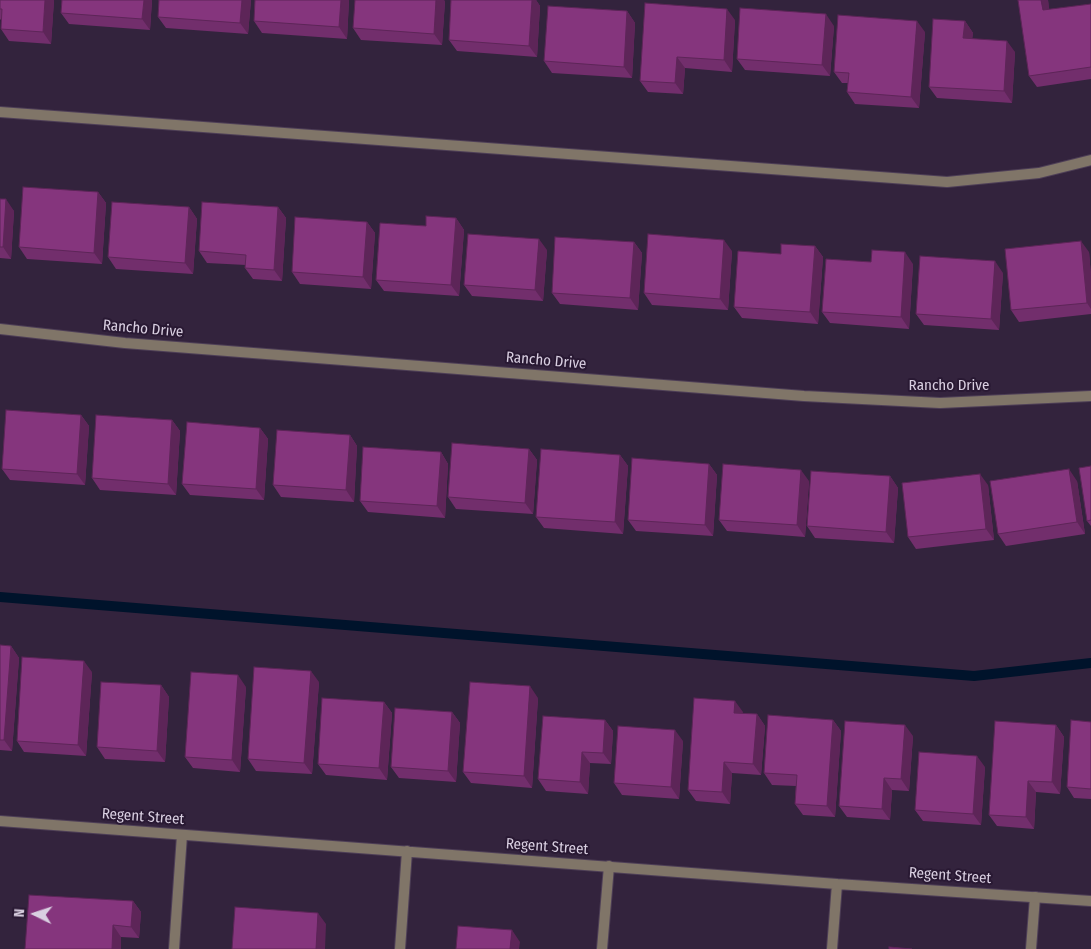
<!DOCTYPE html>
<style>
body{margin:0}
#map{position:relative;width:1091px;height:949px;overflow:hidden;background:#33233d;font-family:"Fira Sans Condensed",sans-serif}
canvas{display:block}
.north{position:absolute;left:10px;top:889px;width:50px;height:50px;-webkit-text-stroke:4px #291933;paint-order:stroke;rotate:274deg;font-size:14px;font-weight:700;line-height:20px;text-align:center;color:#d9cfe1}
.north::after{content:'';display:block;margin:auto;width:18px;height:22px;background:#d9cfe1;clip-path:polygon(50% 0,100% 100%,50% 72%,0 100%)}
</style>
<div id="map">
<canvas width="1091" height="949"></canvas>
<div class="north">N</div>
</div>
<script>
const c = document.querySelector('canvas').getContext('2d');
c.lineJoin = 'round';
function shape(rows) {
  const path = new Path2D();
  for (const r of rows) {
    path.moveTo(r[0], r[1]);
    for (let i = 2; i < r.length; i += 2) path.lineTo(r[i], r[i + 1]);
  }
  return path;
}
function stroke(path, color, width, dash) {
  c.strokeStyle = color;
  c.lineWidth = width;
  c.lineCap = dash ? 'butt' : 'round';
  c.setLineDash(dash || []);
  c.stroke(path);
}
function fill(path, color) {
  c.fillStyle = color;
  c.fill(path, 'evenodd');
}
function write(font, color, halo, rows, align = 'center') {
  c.font = font + ' "Fira Sans Condensed",sans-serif';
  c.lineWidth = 4;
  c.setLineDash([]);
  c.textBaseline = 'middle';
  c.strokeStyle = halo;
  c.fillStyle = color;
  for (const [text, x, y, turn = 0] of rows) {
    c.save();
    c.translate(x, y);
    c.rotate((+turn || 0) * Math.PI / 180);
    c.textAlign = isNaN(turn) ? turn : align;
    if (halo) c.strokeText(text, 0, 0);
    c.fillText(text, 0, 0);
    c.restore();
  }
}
stroke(shape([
 [0,597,974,676,1091,663]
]), '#00132b', 10);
const lane = shape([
 [0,112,947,182,1039,173,1091,160],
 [174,949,182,835],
 [602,949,609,866],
 [1031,949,1035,897]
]);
const street = shape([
 [0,329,125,343,804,396,940,403,1091,396],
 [0,821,837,884,1091,901],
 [400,949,407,851],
 [832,949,837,884]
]);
stroke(lane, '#4e3f57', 12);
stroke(street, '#4e3f57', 12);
stroke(lane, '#807568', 10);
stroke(street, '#807568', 10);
fill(shape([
 [0,0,54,0,51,44,9,41,1,29,1,20,0,19],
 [62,0,152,0,150,30,69,24,61,13],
 [251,0,248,34,166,28,158,17],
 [255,0,349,0,347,39,262,33,254,21],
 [451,0,536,0,540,6,537,57,457,51,449,40],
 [1048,0,1049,10,1091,4,1091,79,1037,87,1029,76],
 [445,1,442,45,361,40,353,28],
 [627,11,635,23,632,78,552,73,544,61],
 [735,20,732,72,685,68,683,94,648,92,640,81],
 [965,21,973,33,972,39,1015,52,1012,103,937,98,929,87],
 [834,26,830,76,745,70,737,59],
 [925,32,919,108,855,104,847,92,848,83,842,83,834,72],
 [98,192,106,203,102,264,27,259,19,247],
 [0,199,14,211,11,259,0,258],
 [189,207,197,219,193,274,116,269,108,257],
 [278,207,286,218,282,281,253,279,245,268,246,265,207,263,199,251],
 [456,218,464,230,459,296,384,291,376,280,426,226],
 [367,222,375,233,371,289,300,284,292,272],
 [634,242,642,253,638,310,560,304,552,293],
 [815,246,823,257,818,324,742,318,734,307,781,254],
 [547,250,543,301,472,296,464,285],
 [732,251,728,310,652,305,644,293],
 [1089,252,1091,276,1091,314,1019,322,1011,310],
 [871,262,913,264,909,329,830,323,822,312],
 [1003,273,999,330,924,325,916,314],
 [81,415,89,426,85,485,10,480,2,469],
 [172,420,180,431,176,495,100,490,92,478],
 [260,428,268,439,264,500,190,495,182,484],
 [350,435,357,446,354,502,281,497,273,485],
 [529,449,537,460,533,514,456,509,448,497],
 [441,452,448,464,445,518,368,512,360,501],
 [620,455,628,466,623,534,544,528,536,517],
 [709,464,717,475,713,536,636,531,628,520],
 [1091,466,1091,526,1087,521],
 [890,476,898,488,894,543,815,538,807,526],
 [809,481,805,537,727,531,719,520],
 [1077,481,1085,534,1006,546,998,534],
 [988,485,994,540,916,549,908,537],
 [0,645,11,646,19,658,12,751,0,750],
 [92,672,86,756,24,752,17,741],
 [319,682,312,774,256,771,248,759],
 [161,685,169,697,165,762,105,759,97,747],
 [246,687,240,772,193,768,185,757],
 [538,698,532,788,471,783,463,772],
 [384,702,392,713,387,780,326,775,318,764],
 [452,712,460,723,456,782,399,778,391,767],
 [743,712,743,714,757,714,765,726,761,775,732,773,730,804,696,801,688,790],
 [605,720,613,731,611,764,590,763,588,794,546,791,538,779],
 [833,720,841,731,835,817,803,815,795,804,796,786,772,785,764,773],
 [1091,722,1091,799,1074,798,1067,787],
 [1056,725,1064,737,1060,794,1036,792,1034,829,997,826,989,815],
 [913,736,909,791,892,790,890,820,847,817,839,806],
 [683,741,679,799,622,795,614,783],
 [985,767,981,825,923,821,915,810],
 [133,901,141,912,139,938,121,937,121,949,25,949]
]), '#722e6c');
fill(shape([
 [45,0,54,0,51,44,43,32],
 [144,0,152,0,150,30,142,19],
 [242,0,251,0,248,34,240,23],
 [341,0,349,0,347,39,339,27],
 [436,0,444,0,445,1,442,45,434,34],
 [532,0,536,0,540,6,537,57,529,46],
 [1041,0,1048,0,1051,22,1043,10],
 [727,9,735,20,732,72,724,60],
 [627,11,635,23,632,78,624,67],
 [826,14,834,26,830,76,822,65],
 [917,21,925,32,919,108,911,97],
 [965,21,973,33,971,50,963,38],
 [1007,41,1015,52,1012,103,1004,91],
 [677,57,685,68,683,94,675,83],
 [98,192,106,203,102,264,94,253],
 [6,199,14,211,11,259,3,247],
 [189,207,197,219,193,274,185,263],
 [278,207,286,218,282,281,274,270],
 [456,218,464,230,459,296,451,285],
 [367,222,375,233,371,289,363,277],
 [539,239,547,250,543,301,535,290],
 [724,240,732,251,728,310,720,299],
 [1081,241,1089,252,1091,276,1091,309,1087,303],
 [634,242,642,253,638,310,630,298],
 [815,246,823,257,818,324,810,312],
 [905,252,913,264,909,329,901,317],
 [995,261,1003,273,999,330,991,319],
 [81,415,89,426,85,485,77,474],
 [172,420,180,431,176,495,168,484],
 [260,428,268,439,264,500,256,489],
 [350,435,357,446,354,502,346,490],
 [529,449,537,460,533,514,525,503],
 [441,452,448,464,445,518,437,506],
 [620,455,628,466,623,534,615,522],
 [709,464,717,475,713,536,705,525],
 [1069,469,1077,481,1085,534,1077,522],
 [801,470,809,481,805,537,797,525],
 [980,474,988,485,994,540,986,529],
 [890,476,898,488,894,543,886,532],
 [11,646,19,658,12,751,4,740],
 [84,661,92,672,86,756,78,745],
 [311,671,319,682,312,774,304,763],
 [238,675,246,687,240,772,232,760],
 [161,685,169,697,165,762,157,751],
 [530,686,538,698,532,788,524,776],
 [735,701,743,712,742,724,734,713],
 [384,702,392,713,387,780,379,768],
 [452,712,460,723,456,782,448,771],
 [757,714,765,726,761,775,753,764],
 [605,720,613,731,611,764,603,753],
 [833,720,841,731,835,817,827,806],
 [905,725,913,736,909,791,901,779],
 [1056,725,1064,737,1060,794,1052,782],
 [675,730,683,741,679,799,671,787],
 [582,752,590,763,588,794,580,782],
 [977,756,985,767,981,825,973,814],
 [724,762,732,773,730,804,722,792],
 [884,778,892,790,890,820,882,809],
 [1028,781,1036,792,1034,829,1026,817],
 [133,901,141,912,139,938,131,927],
 [318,913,326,924,325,949,316,949],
 [113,925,121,937,121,949,112,949],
 [512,930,520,942,519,949,510,949]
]), '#5d2558');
const building = shape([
 [0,0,45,0,43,32,1,29,2,9,0,9,0,0],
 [62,0,144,0,142,19,61,13,62,0],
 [159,0,242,0,240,23,158,17,159,0],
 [255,0,341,0,339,27,254,21,255,0],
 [355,0,436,0,434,34,353,28,355,0],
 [451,0,532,0,529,46,449,40,451,0],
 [1018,0,1041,0,1043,10,1091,4,1091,67,1029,76,1018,0],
 [645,3,727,9,724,60,677,57,675,83,640,81,645,3],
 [548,6,627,11,624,67,544,61,548,6],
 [740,8,826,14,822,65,737,59,740,8],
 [838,15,917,21,911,97,847,92,849,73,834,72,838,15],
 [933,19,965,21,963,38,1007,41,1004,91,929,87,933,19],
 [23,187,98,192,94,253,19,247,23,187],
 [0,199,6,199,3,247,0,247,0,199],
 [112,202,189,207,185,263,108,257,112,202],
 [202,202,278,207,274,270,245,268,246,255,199,251,202,202],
 [426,216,456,218,451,285,376,280,380,223,426,226,426,216],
 [295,217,367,222,363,277,292,272,295,217],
 [468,234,539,239,535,290,464,285,468,234],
 [648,234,724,240,720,299,644,293,648,234],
 [555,237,634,242,630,298,552,293,555,237],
 [1081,241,1087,303,1011,310,1005,249,1081,241],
 [781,244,815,246,810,312,734,307,738,251,781,254,781,244],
 [872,250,905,252,901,317,822,312,826,259,871,262,872,250],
 [920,256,995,261,991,319,916,314,920,256],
 [6,410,81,415,77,474,2,469,6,410],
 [96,415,172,420,168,484,92,478,96,415],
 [187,422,260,428,256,489,182,484,187,422],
 [277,430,350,435,346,490,273,485,277,430],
 [452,443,529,449,525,503,448,497,452,443],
 [363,447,441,452,437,506,360,501,363,447],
 [541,449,620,455,615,522,536,517,541,449],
 [632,458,709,464,705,525,628,520,632,458],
 [723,464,801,470,797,525,719,520,723,464],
 [1091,466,1091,520,1087,521,1079,468,1091,466],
 [1069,469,1077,522,998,534,990,481,1069,469],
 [811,471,890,476,886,532,807,526,811,471],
 [980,474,986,529,908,537,902,483,980,474],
 [0,645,11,646,4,740,0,740,0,645],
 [22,657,84,661,78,745,17,741,22,657],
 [254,667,311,671,304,763,248,759,254,667],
 [191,672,238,675,232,760,185,757,191,672],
 [101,682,161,685,157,751,97,747,101,682],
 [470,682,530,686,524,776,463,772,470,682],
 [322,698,384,702,379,768,318,764,322,698],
 [694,698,735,701,734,713,757,714,753,764,724,762,722,792,688,790,694,698],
 [395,708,452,712,448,771,391,767,395,708],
 [768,715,833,720,827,806,795,804,797,775,764,773,768,715],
 [543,716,605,720,603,753,582,752,580,782,538,779,543,716],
 [1071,720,1091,722,1091,789,1067,787,1071,720],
 [845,721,905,725,901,779,884,778,882,809,839,806,845,721],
 [995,721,1056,725,1052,782,1028,781,1026,817,989,815,995,721],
 [618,726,675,730,671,787,614,783,618,726],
 [919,752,977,756,973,814,915,810,919,752],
 [29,895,133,901,131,927,113,925,112,949,25,949,29,895],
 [235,907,318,913,316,949,232,949,235,907],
 [458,926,512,930,510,949,456,949,458,926],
 [889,947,912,949,889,949,889,947]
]);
fill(building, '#85357d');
stroke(building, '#5d2558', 1);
write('15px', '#d9cfe1', '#291933', [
 ["Rancho Drive",143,329,5],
 ["Rancho Drive",546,361,5],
 ["Rancho Drive",949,386],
 ["Regent Street",143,817,4],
 ["Regent Street",547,847,4],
 ["Regent Street",950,876,4]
]);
</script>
